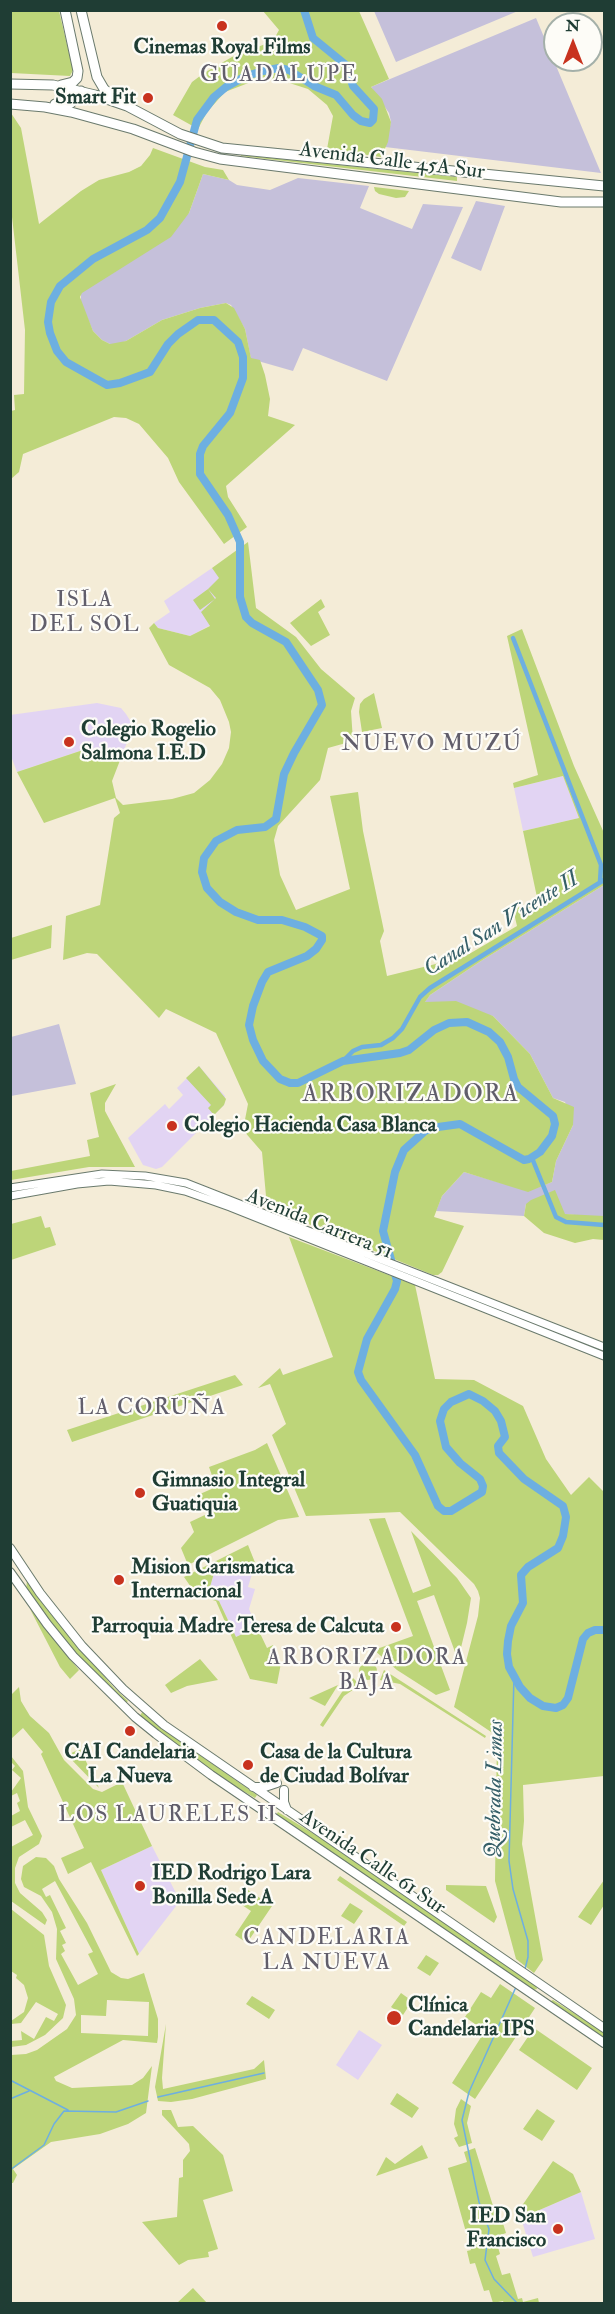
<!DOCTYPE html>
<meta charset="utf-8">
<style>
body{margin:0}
#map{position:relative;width:615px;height:2314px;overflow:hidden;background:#f4ecd7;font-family:"IM FELL Double Pica",serif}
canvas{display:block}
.frame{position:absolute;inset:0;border:12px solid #1f3d34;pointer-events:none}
.north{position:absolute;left:543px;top:12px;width:60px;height:60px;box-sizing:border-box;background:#fdfcf7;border:2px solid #a4b0a9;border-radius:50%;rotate:0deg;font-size:16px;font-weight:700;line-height:24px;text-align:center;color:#1f3d34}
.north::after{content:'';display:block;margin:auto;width:21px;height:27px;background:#c8321e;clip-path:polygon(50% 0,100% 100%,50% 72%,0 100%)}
</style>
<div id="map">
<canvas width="615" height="2314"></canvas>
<div class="frame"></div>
<div class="north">N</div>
</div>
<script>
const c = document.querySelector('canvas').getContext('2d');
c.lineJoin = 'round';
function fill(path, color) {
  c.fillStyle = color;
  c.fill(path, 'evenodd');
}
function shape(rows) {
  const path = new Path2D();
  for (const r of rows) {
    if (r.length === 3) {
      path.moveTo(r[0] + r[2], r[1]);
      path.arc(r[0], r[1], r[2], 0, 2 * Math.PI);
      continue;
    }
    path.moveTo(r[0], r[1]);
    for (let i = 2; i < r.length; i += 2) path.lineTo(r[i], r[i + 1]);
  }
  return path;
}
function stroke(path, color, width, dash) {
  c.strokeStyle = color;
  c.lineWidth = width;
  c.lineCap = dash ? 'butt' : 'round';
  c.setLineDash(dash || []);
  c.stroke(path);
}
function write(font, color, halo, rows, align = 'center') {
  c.font = font + ' "IM FELL Double Pica",serif';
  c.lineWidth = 4.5;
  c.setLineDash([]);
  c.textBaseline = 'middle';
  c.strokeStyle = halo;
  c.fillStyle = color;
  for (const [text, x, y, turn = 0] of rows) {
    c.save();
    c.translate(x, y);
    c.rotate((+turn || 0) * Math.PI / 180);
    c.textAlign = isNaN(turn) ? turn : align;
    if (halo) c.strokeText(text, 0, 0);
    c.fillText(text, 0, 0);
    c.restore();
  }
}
fill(shape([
 [212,568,219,577,211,625,190,636,158,628,154,623,170,612,164,601],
 [97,703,121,708,126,714,131,722,130,735,124,750,83,750,17,772,11,756,10,715],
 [563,776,579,818,523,831,514,788],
 [199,1066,225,1096,224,1105,162,1167,156,1169,143,1165,128,1138,165,1104,169,1109,183,1095,177,1088],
 [217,1563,241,1570,243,1566,249,1568,247,1572,252,1574,248,1587,255,1589,249,1609,257,1627,236,1637,219,1601,207,1597],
 [152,1846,180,1901,139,1954,101,1870],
 [359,2030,382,2045,358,2080,336,2065],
 [581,2192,595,2239,533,2257,521,2218]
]), '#e2d4f3');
fill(shape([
 [374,11,518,11,396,62],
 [536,18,601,173,385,147,391,122,389,113,371,87],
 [203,174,229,180,237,185,270,190,298,178,369,186,360,208,412,229,423,204,463,207,387,381,303,348,293,371,251,359,245,329,231,305,226,303,200,308,162,320,126,341,116,345,110,344,102,340,93,331,81,303,81,293,189,213],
 [476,201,505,206,481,271,451,258],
 [604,885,604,1218,565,1214,526,1204,524,1216,436,1211,442,1196,464,1172,528,1191,552,1182,556,1161,573,1125,565,1102,553,1098,530,1054,493,1016,424,1003,430,995,481,961],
 [59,1024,76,1084,11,1096,11,1037]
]), '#c5c0da');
fill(shape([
 [10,11,59,11,73,70,70,76,11,73],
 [263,11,359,11,389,79,371,87,382,99,391,122,388,142,381,157,327,149,333,116,327,105,308,89,277,79,251,82,225,92,207,112,198,129,173,115,192,82,204,73,232,57,273,41,279,30],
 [11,113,21,128,39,224,81,191,99,180,129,172,141,166,150,155,153,148,205,167,223,170,229,180,203,174,189,213,171,237,82,293,80,297,93,331,102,340,110,344,126,341,162,320,200,308,226,303,234,308,245,329,251,358,260,360,265,375,270,399,268,416,295,425,226,486,228,497,247,527,224,544,179,482,168,458,139,424,126,418,114,417,23,454,19,472,11,479,11,411,15,410,14,395,24,394,25,330,12,217,11,216],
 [241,155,457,177,457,181,241,156],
 [374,187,409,191,405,197,396,198,379,194,375,191],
 [248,542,256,608,296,637,321,669,355,698,351,711,353,741,328,748,320,780,278,826,274,840,280,875,296,910,350,889,330,796,358,792,363,831,384,931,380,941,387,976,464,957,517,926,513,909,538,902,523,831,579,818,563,776,514,788,513,783,538,775,507,636,522,629,574,766,604,833,604,885,481,961,430,995,425,1002,456,1001,493,1016,530,1054,553,1098,574,1107,573,1125,556,1161,552,1182,528,1192,464,1172,442,1196,434,1217,464,1226,442,1272,438,1275,433,1275,267,1207,262,1152,243,1130,248,1104,216,1033,166,1009,159,1018,97,954,87,953,63,960,66,916,100,905,114,818,120,813,115,798,44,823,17,772,83,750,124,750,112,781,116,798,123,805,172,799,194,793,210,780,222,764,229,748,231,732,229,722,220,700,210,688,169,665,149,628,154,623,158,628,190,636,210,626,201,612,216,598,208,589,215,599,200,610,193,600,208,589,219,578,212,568],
 [321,599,325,607,318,612,330,635,311,646,290,623],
 [374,693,382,728,362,732,359,712,360,704,364,699],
 [52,925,51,948,11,960,11,938],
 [199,1066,226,1099,224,1105,214,1115,208,1108,211,1105,186,1078],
 [116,1084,105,1103,105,1111,135,1167,89,1167,11,1180,11,1171,90,1156,87,1140,99,1137,90,1093],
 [555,1190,565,1214,604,1216,604,1240,593,1239,575,1243,544,1233,524,1216,526,1204,531,1200],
 [41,1216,45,1228,50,1227,56,1245,11,1260,11,1224],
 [289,1237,415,1285,435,1379,474,1380,523,1406,546,1459,571,1495,589,1477,604,1492,604,1776,523,1785,524,1821,522,1844,543,1960,534,1973,516,1959,495,1881,497,1736,454,1707,478,1616,480,1598,478,1591,474,1584,400,1512,306,1516,272,1435,286,1424,270,1384,258,1388,280,1368,283,1375,333,1357],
 [235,1375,243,1385,72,1442,67,1430],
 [267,1443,299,1517,278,1520,188,1565,181,1548,194,1532,190,1522,207,1514,200,1494,216,1487,209,1467,255,1450],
 [385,1518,413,1593,431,1586,411,1531,457,1578,471,1598,467,1623,458,1660,434,1595,417,1601,450,1690,436,1695,397,1670,374,1650,413,1636,369,1519],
 [248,1545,256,1565,249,1568,243,1566,241,1570,217,1563,207,1597,219,1601,236,1637,257,1627,267,1648,273,1645,281,1663,277,1684,250,1679,216,1601,203,1597,204,1595,193,1590,184,1577],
 [27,1580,57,1621,114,1688,128,1701,125,1704,76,1654,49,1621,26,1591],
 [30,1609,79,1670,70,1679,60,1667],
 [200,1659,218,1680,187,1686,171,1693,165,1685],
 [368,1671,9],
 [384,1670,486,1736,485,1738,400,1684,380,1680],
 [352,1677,360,1685,344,1696,323,1727,320,1725],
 [338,1685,325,1706,309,1698],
 [19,1687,21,1701,30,1716,49,1733,64,1760,93,1789,102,1792,122,1782,152,1846,101,1870,139,1954,137,1956,91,1862,68,1874,61,1858,84,1848,41,1754,43,1752,23,1728,11,1739,11,1695],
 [143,1711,178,1740,257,1795,255,1798,216,1775,139,1717],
 [80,1749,99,1788,67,1755],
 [11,1756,23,1771,28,1807,42,1836,39,1844,19,1857,15,1868,15,1883,20,1893,42,1912,47,1920,45,1925,11,1901,11,1847,33,1835,25,1820,11,1827,11,1816,20,1811,17,1803,20,1801,17,1793,11,1796,11,1792,21,1778,12,1770,15,1766,11,1762],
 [278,1812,319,1837,536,1985,537,1989,533,1990,276,1815],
 [36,1857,46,1858,54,1866,59,1879,87,1923,111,1972,121,1978,128,1979,144,1973,158,2019,158,2037,157,2043,123,2040,54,2077,56,2081,72,2088,132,2085,143,2078,152,2066,146,2113,128,2124,100,2134,51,2142,13,2169,17,2175,13,2183,10,2183,11,2055,26,2054,37,2050,67,2029,76,2015,74,1999,56,1959,57,1929,52,1912,41,1896,24,1887,21,1879,23,1866],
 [55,1881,93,1952,88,1954,98,1974,78,1985,61,1954,65,1951,62,1945,66,1943,60,1931,66,1928,50,1895,46,1897,42,1889],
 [107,2000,149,2002,148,2036,81,2033,81,2015,106,2016],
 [340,1876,407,1922,404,1926,337,1880],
 [604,1880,604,1905,591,1925,578,1917],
 [446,1885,486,1886,497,1917,494,1923,446,1890],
 [248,1890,272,1906,247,1943,235,1935,251,1911,239,1903],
 [350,1903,363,1911,354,1924,341,1916],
 [11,1909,44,1935,49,1966,66,2005,63,2018,45,2035,26,2045,11,2047,11,2041,22,2040,21,2031,34,2039,46,2017,54,2021,58,2014,36,2002,21,2023,11,2024,11,2021,24,2012,28,1998,24,1985,16,1978,17,1975,11,1971],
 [426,1955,439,1963,430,1976,417,1968],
 [500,1984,535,2008,475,2099,452,2083,485,2031,465,2017,481,1992,491,1998],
 [401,1993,412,2001,403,2015,391,2007],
 [252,1996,275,2010,269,2019,246,2004],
 [553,2000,604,2032,604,2040,549,2002],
 [166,2024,162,2078,163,2089,254,2069,264,2060,266,2079,192,2099,171,2102,158,2101,155,2087],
 [534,2028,592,2068,577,2090,519,2050],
 [397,2093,419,2108,412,2118,390,2104],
 [461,2099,471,2106,467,2123,472,2143,459,2147,454,2138,458,2136,454,2124,456,2109],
 [537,2109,555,2121,542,2141,523,2129],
 [162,2110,171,2110,178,2127,193,2126,223,2155,233,2191,203,2200,218,2249,208,2252,209,2257,188,2260,179,2265,142,2222,177,2217,179,2178,183,2177,183,2160,190,2151,189,2144,162,2115],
 [422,2145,428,2158,376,2176,386,2157,395,2164],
 [475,2148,494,2209,502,2220,506,2233,495,2237,500,2254,496,2256,502,2275,510,2273,518,2299,522,2298,523,2302,538,2298,539,2303,504,2303,503,2301,493,2303,489,2290,484,2291,475,2263,470,2264,467,2251,471,2250,448,2168,467,2162,464,2152],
 [553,2161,573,2174,581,2192,521,2218,519,2210],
 [193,2288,207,2303,177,2303]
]), '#bdd579');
stroke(shape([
 [514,1676,509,1861,513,1889,528,1941,528,1957,525,1969],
 [516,1987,469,2092,462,2120,479,2202,489,2229,485,2260,494,2279,518,2304],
 [10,2080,68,2110],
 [158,2097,264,2073],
 [10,2099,29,2091],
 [10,2170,44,2145,54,2124,64,2111,116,2112,148,2101]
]), '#6dafe1', 1.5);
stroke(shape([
 [513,638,601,865,600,882],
 [343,1061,353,1051,362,1047,381,1045,393,1038,402,1029,420,997,430,988,604,880],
 [532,1158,556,1217,566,1222,604,1225]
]), '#6dafe1', 4.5);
stroke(shape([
 [304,10,313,38,346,65,353,86,374,109,373,120,370,123,361,121,353,115,336,95,314,86,289,70,279,68,263,71,246,76,226,87,214,97,197,120,180,182,160,218,147,230,93,259,60,286,51,302,48,322,50,333,57,351,66,362,107,385,120,383,150,372,168,344,178,334,198,320,214,320,238,342,243,357,243,378,230,413,203,446,200,454,200,474,228,515,240,542,240,597,246,617,252,623,286,642,318,690,322,705,294,753,284,774,276,819,265,827,237,830,216,841,204,858,202,872,207,888,220,902,236,912,258,920,282,920,305,927,322,936,322,940,316,949,307,956,268,972,262,982,253,1006,249,1025,253,1040,263,1061,280,1079,290,1083,298,1083,343,1061,400,1053,409,1050,434,1030,449,1023,467,1022,489,1032,500,1042,508,1057,514,1079,518,1087,553,1116,555,1124,552,1136,540,1152,529,1159,524,1160,515,1155,460,1124,438,1127,425,1131,404,1150,395,1172,383,1231,397,1281,395,1289,367,1339,358,1372,361,1380,415,1455,438,1506,444,1511,451,1511,482,1492,483,1486,480,1479,460,1463,446,1447,440,1421,444,1409,451,1402,469,1394,483,1401,495,1411,501,1421,505,1437,498,1446,499,1453,524,1479,563,1506,566,1517,563,1536,558,1548,528,1567,521,1575,523,1603,511,1626,508,1641,507,1654,509,1667,520,1687,530,1698,543,1706,556,1708,563,1705,568,1698,583,1639,588,1633,595,1630,604,1630]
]), '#6dafe1', 8);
const secondary = shape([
 [10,1188,102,1174,145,1176,186,1183,604,1347],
 [10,1196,77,1184,109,1181,156,1185,185,1191,230,1207,604,1356]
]);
const primary = shape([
 [10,1548,40,1593,82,1646,123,1689,164,1725,604,2028],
 [10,1572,47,1624,73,1656,135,1717,156,1734,211,1775,604,2043],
 [253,1787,265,1787,277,1783],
 [284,1790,284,1802,287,1810]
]);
const highway = shape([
 [81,10,97,77,104,89,116,99],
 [10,84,53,85,95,95,127,106,180,134,222,148,604,186],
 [61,85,73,82,77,78,78,71,65,10],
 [10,104,45,107,71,112,133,129,194,152,220,159,561,202,604,202],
 [55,104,71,103,81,91]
]);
stroke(secondary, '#6a7a6d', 9);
stroke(primary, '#6a7a6d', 10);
stroke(highway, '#6a7a6d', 11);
stroke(secondary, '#fff', 7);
stroke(primary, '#fff', 8);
stroke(highway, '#fff', 9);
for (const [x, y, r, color] of [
 [222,26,6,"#c8321e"],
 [148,98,6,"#c8321e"],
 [69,742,6,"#c8321e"],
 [172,1126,6,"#c8321e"],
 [140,1493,6,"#c8321e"],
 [119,1580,6,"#c8321e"],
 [396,1627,6,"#c8321e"],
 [130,1731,6,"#c8321e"],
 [248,1765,6,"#c8321e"],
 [140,1886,6,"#c8321e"],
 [394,2018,8,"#c8321e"],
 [558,2229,6,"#c8321e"]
]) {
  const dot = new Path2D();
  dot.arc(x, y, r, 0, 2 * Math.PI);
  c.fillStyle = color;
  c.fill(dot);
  stroke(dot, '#fdfcf7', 2);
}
write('bold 21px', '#1f3d34', '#fdfcf7', [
 ["Cinemas Royal Films",222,48,"center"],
 ["Smart Fit",136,98,"right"],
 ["Colegio Rogelio",81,730],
 ["Salmona I.E.D",81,754],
 ["Colegio Hacienda Casa Blanca",184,1126],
 ["Gimnasio Integral",152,1481],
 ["Guatiquia",152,1505],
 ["Mision Carismatica",131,1568],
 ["Internacional",131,1592],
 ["Parroquia Madre Teresa de Calcuta",384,1627,"right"],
 ["CAI Candelaria",130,1753,"center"],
 ["La Nueva",130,1777,"center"],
 ["Casa de la Cultura",260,1753],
 ["de Ciudad Bolívar",260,1777],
 ["IED Rodrigo Lara",152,1874],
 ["Bonilla Sede A",152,1898],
 ["Clínica",408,2006],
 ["Candelaria IPS",408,2030],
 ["IED San",546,2217,"right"],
 ["Francisco",546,2241,"right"]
], 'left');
write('21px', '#1f3d34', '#fdfcf7', [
 ["Avenida Calle 45A Sur",392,162,7],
 ["Avenida Carrera 51",319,1225,22],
 ["Avenida Calle 61 Sur",372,1863,34]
]);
c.letterSpacing = '1.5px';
write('22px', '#615e6b', '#fdfcf7', [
 ["GUADALUPE",279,76],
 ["ISLA",85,601],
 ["DEL SOL",85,626],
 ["NUEVO MUZÚ",432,745],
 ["LA CORUÑA",152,1409],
 ["ARBORIZADORA",367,1659],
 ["BAJA",367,1684],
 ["LOS LAURELES II",168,1816],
 ["CANDELARIA",327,1939],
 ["LA NUEVA",327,1964]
]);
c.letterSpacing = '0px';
write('italic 22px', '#365f68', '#fdfcf7', [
 ["Canal San Vicente II",502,925,-32],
 ["Quebrada Limas",496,1789,-89]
]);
c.letterSpacing = '1.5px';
write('24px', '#615e6b', '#fdfcf7', [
 ["ARBORIZADORA",411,1096]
]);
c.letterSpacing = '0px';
</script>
